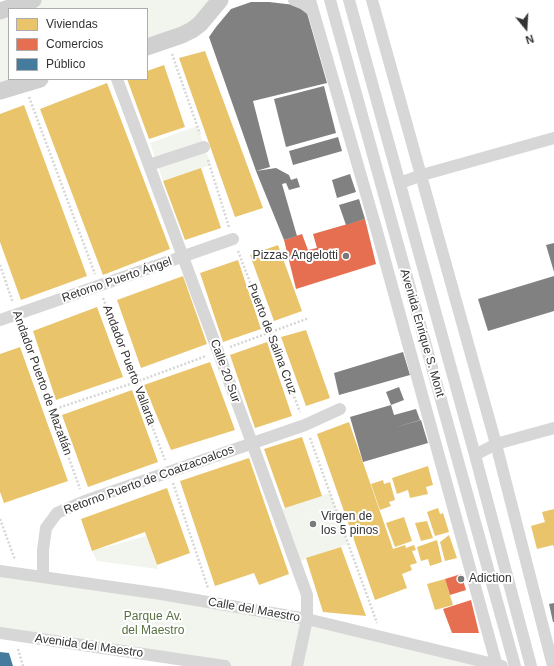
<!DOCTYPE html>
<meta charset="utf-8">
<style>
body{margin:0}
#map{position:relative;width:554px;height:666px;overflow:hidden;background:#fff;font-family:Arial,sans-serif}
canvas{display:block}
.legend{position:absolute;left:8px;top:8px;width:140px;height:72px;box-sizing:border-box;background:#fff;border:1px solid #adadad;margin:0;padding:5px 7px;list-style:none;font-size:12px;color:#333}
.legend li{display:flex;align-items:center;gap:8px;height:20px}
.legend b{width:20px;border:1px solid #adadad}
.north{position:absolute;left:506px;top:8px;width:40px;height:40px;-webkit-text-stroke:3px #fff;paint-order:stroke;rotate:162deg;font-size:11px;font-weight:700;line-height:16px;text-align:center;color:#333}
.north::after{content:'';display:block;margin:auto;width:14px;height:18px;background:#333;clip-path:polygon(50% 0,100% 100%,50% 72%,0 100%)}
</style>
<div id="map">
<canvas width="554" height="666"></canvas>
<ul class="legend">
<li><b style="height:11px;background:#e9c46a"></b>Viviendas</li>
<li><b style="height:11px;background:#e76f51"></b>Comercios</li>
<li><b style="height:11px;background:#457b9d"></b>Público</li>
</ul>
<div class="north">N</div>
</div>
<script>
const c = document.querySelector('canvas').getContext('2d');
c.lineJoin = 'round';
function fill(path, color) {
  c.fillStyle = color;
  c.fill(path, 'evenodd');
}
function shape(rows) {
  const path = new Path2D();
  for (const r of rows) {
    path.moveTo(r[0], r[1]);
    for (let i = 2; i < r.length; i += 2) path.lineTo(r[i], r[i + 1]);
  }
  return path;
}
function stroke(path, color, width, dash) {
  c.strokeStyle = color;
  c.lineWidth = width;
  c.lineCap = dash ? 'butt' : 'round';
  c.setLineDash(dash || []);
  c.stroke(path);
}
function write(font, color, halo, rows, align = 'center') {
  c.font = font + ' Arial,sans-serif';
  c.lineWidth = 4;
  c.setLineDash([]);
  c.textBaseline = 'middle';
  c.strokeStyle = halo;
  c.fillStyle = color;
  for (const [text, x, y, turn = 0] of rows) {
    c.save();
    c.translate(x, y);
    c.rotate((+turn || 0) * Math.PI / 180);
    c.textAlign = isNaN(turn) ? turn : align;
    if (halo) c.strokeText(text, 0, 0);
    c.fillText(text, 0, 0);
    c.restore();
  }
}
fill(shape([
 [37,0,223,0,200,24,147,47,147,9,9,9],
 [9,9,9,79,40,79,0,91,0,12],
 [197,126,211,165,163,181,150,143],
 [330,493,348,544,294,563,276,511],
 [146,536,158,569,97,561,92,551],
 [0,571,161,594,497,666,226,666,0,632]
]), '#f1f5ed');
fill(shape([
 [205,51,263,208,235,217,179,58],
 [164,65,185,127,149,139,127,79,147,79,147,71],
 [107,83,170,249,103,275,40,109],
 [24,105,87,276,21,300,0,242,0,114],
 [201,168,221,228,185,240,163,181],
 [278,245,302,311,274,321,250,255],
 [238,260,261,329,223,342,200,273],
 [183,276,207,344,141,368,117,300],
 [97,307,123,377,56,400,33,331],
 [306,330,330,398,306,406,281,337],
 [267,342,292,416,255,428,230,355],
 [20,347,68,481,4,503,0,492,0,354],
 [210,362,235,430,171,450,144,385],
 [132,390,158,462,88,487,62,415],
 [349,422,393,549,405,545,406,548,414,545,416,550,412,551,417,563,410,565,412,570,402,574,407,588,375,600,317,434],
 [302,437,322,496,285,508,264,449],
 [249,458,289,574,259,585,254,573,215,586,180,481],
 [428,466,433,485,426,487,428,494,410,498,408,490,397,494,392,478],
 [383,480,384,484,390,482,395,500,389,502,391,506,380,510,371,484],
 [167,488,190,553,157,565,145,532,92,551,81,519],
 [438,508,440,514,443,513,449,532,435,536,427,512],
 [554,509,554,548,553,545,537,549,531,526,545,522,542,512],
 [404,517,412,541,395,547,386,523],
 [427,521,433,538,421,541,415,523],
 [449,535,457,558,445,561,440,542],
 [437,540,442,562,430,566,428,559,421,561,417,547],
 [341,547,366,616,323,612,306,558],
 [445,579,453,605,435,610,427,584]
]), '#e9c46a');
fill(shape([
 [365,219,376,264,296,289,284,240,302,234,308,250,317,248,313,234],
 [461,574,466,590,450,595,445,579],
 [471,600,479,633,452,633,443,609]
]), '#e76f51');
fill(shape([
 [0,652,9,653,13,666,0,666]
]), '#457b9d');
fill(shape([
 [251,2,269,2,295,5,307,13,327,83,253,101,270,167,256,171,276,168,289,175,291,180,297,178,300,187,289,190,286,183,282,184,297,236,284,240,256,171,209,37,216,27,231,9],
 [324,86,336,133,286,147,274,99],
 [338,137,342,151,293,165,289,151],
 [350,174,356,192,337,198,332,180],
 [359,199,365,219,346,225,339,205],
 [554,243,554,272,546,245],
 [554,276,554,311,488,331,478,299],
 [403,352,410,375,339,395,334,373],
 [399,387,404,400,391,405,386,392],
 [391,405,394,415,416,409,420,420,393,428,421,420,428,443,363,462,350,417],
 [554,603,554,622,553,622,549,604]
]), '#818181');
stroke(shape([
 [172,54,200,134],
 [29,97,95,274],
 [208,160,229,227],
 [238,251,300,412],
 [0,265,13,303],
 [103,298,165,460],
 [22,326,80,489],
 [230,347,309,318],
 [52,410,136,382,206,356],
 [310,438,377,623],
 [173,483,208,588],
 [0,519,15,560],
 [18,649,23,666]
]), '#d6d6d6', 2.5, [2, 2]);
stroke(shape([
 [294,0,304,4,313,11],
 [310,0,376,228,497,666],
 [330,0,515,666],
 [349,0,475,455,531,666],
 [372,0,496,444,553,666],
 [117,79,252,443,307,595,307,619,297,666],
 [149,165,204,147],
 [400,183,422,175,554,138],
 [0,320,233,239],
 [475,455,496,444,554,428],
 [0,571,161,594,307,619,502,666],
 [43,577,43,550,46,528,57,513,85,501,305,425,340,409],
 [0,633,225,666]
]), '#d7d7d7', 12);
stroke(shape([
 [0,11,33,0],
 [147,47,182,35,192,30,200,24,220,0],
 [0,91,40,79]
]), '#d0d0d0', 17);
for (const [x, y, r, color] of [
 [346,256,4,"#7a7a7a"],
 [313,524,4,"#7a7a7a"],
 [461,579,4,"#7a7a7a"]
]) {
  const dot = new Path2D();
  dot.arc(x, y, r, 0, 2 * Math.PI);
  c.fillStyle = color;
  c.fill(dot);
  stroke(dot, '#fff', 1.5);
}
write('12px', '#333', '#fff', [
 ["Pizzas Angelotti",338,256,"right"],
 ["Virgen de",321,517],
 ["los 5 pinos",321,531],
 ["Adiction",469,579]
], 'left');
write('12px', '#333', '#fff', [
 ["Retorno Puerto Ángel",117,280,-19],
 ["Avenida Enrique S. Mont",422,333,74],
 ["Puerto de Salina Cruz",272,339,69],
 ["Andador Puerto Vallarta",129,365,69],
 ["Calle 20 Sur",225,371,70],
 ["Andador Puerto de Mazatlán",42,383,70],
 ["Retorno Puerto de Coatzacoalcos",149,480,-20],
 ["Calle del Maestro",254,610,10],
 ["Avenida del Maestro",89,646,8]
]);
write('12px', '#56703f', '#fff', [
 ["Parque Av.",153,617],
 ["del Maestro",153,631]
]);
</script>
